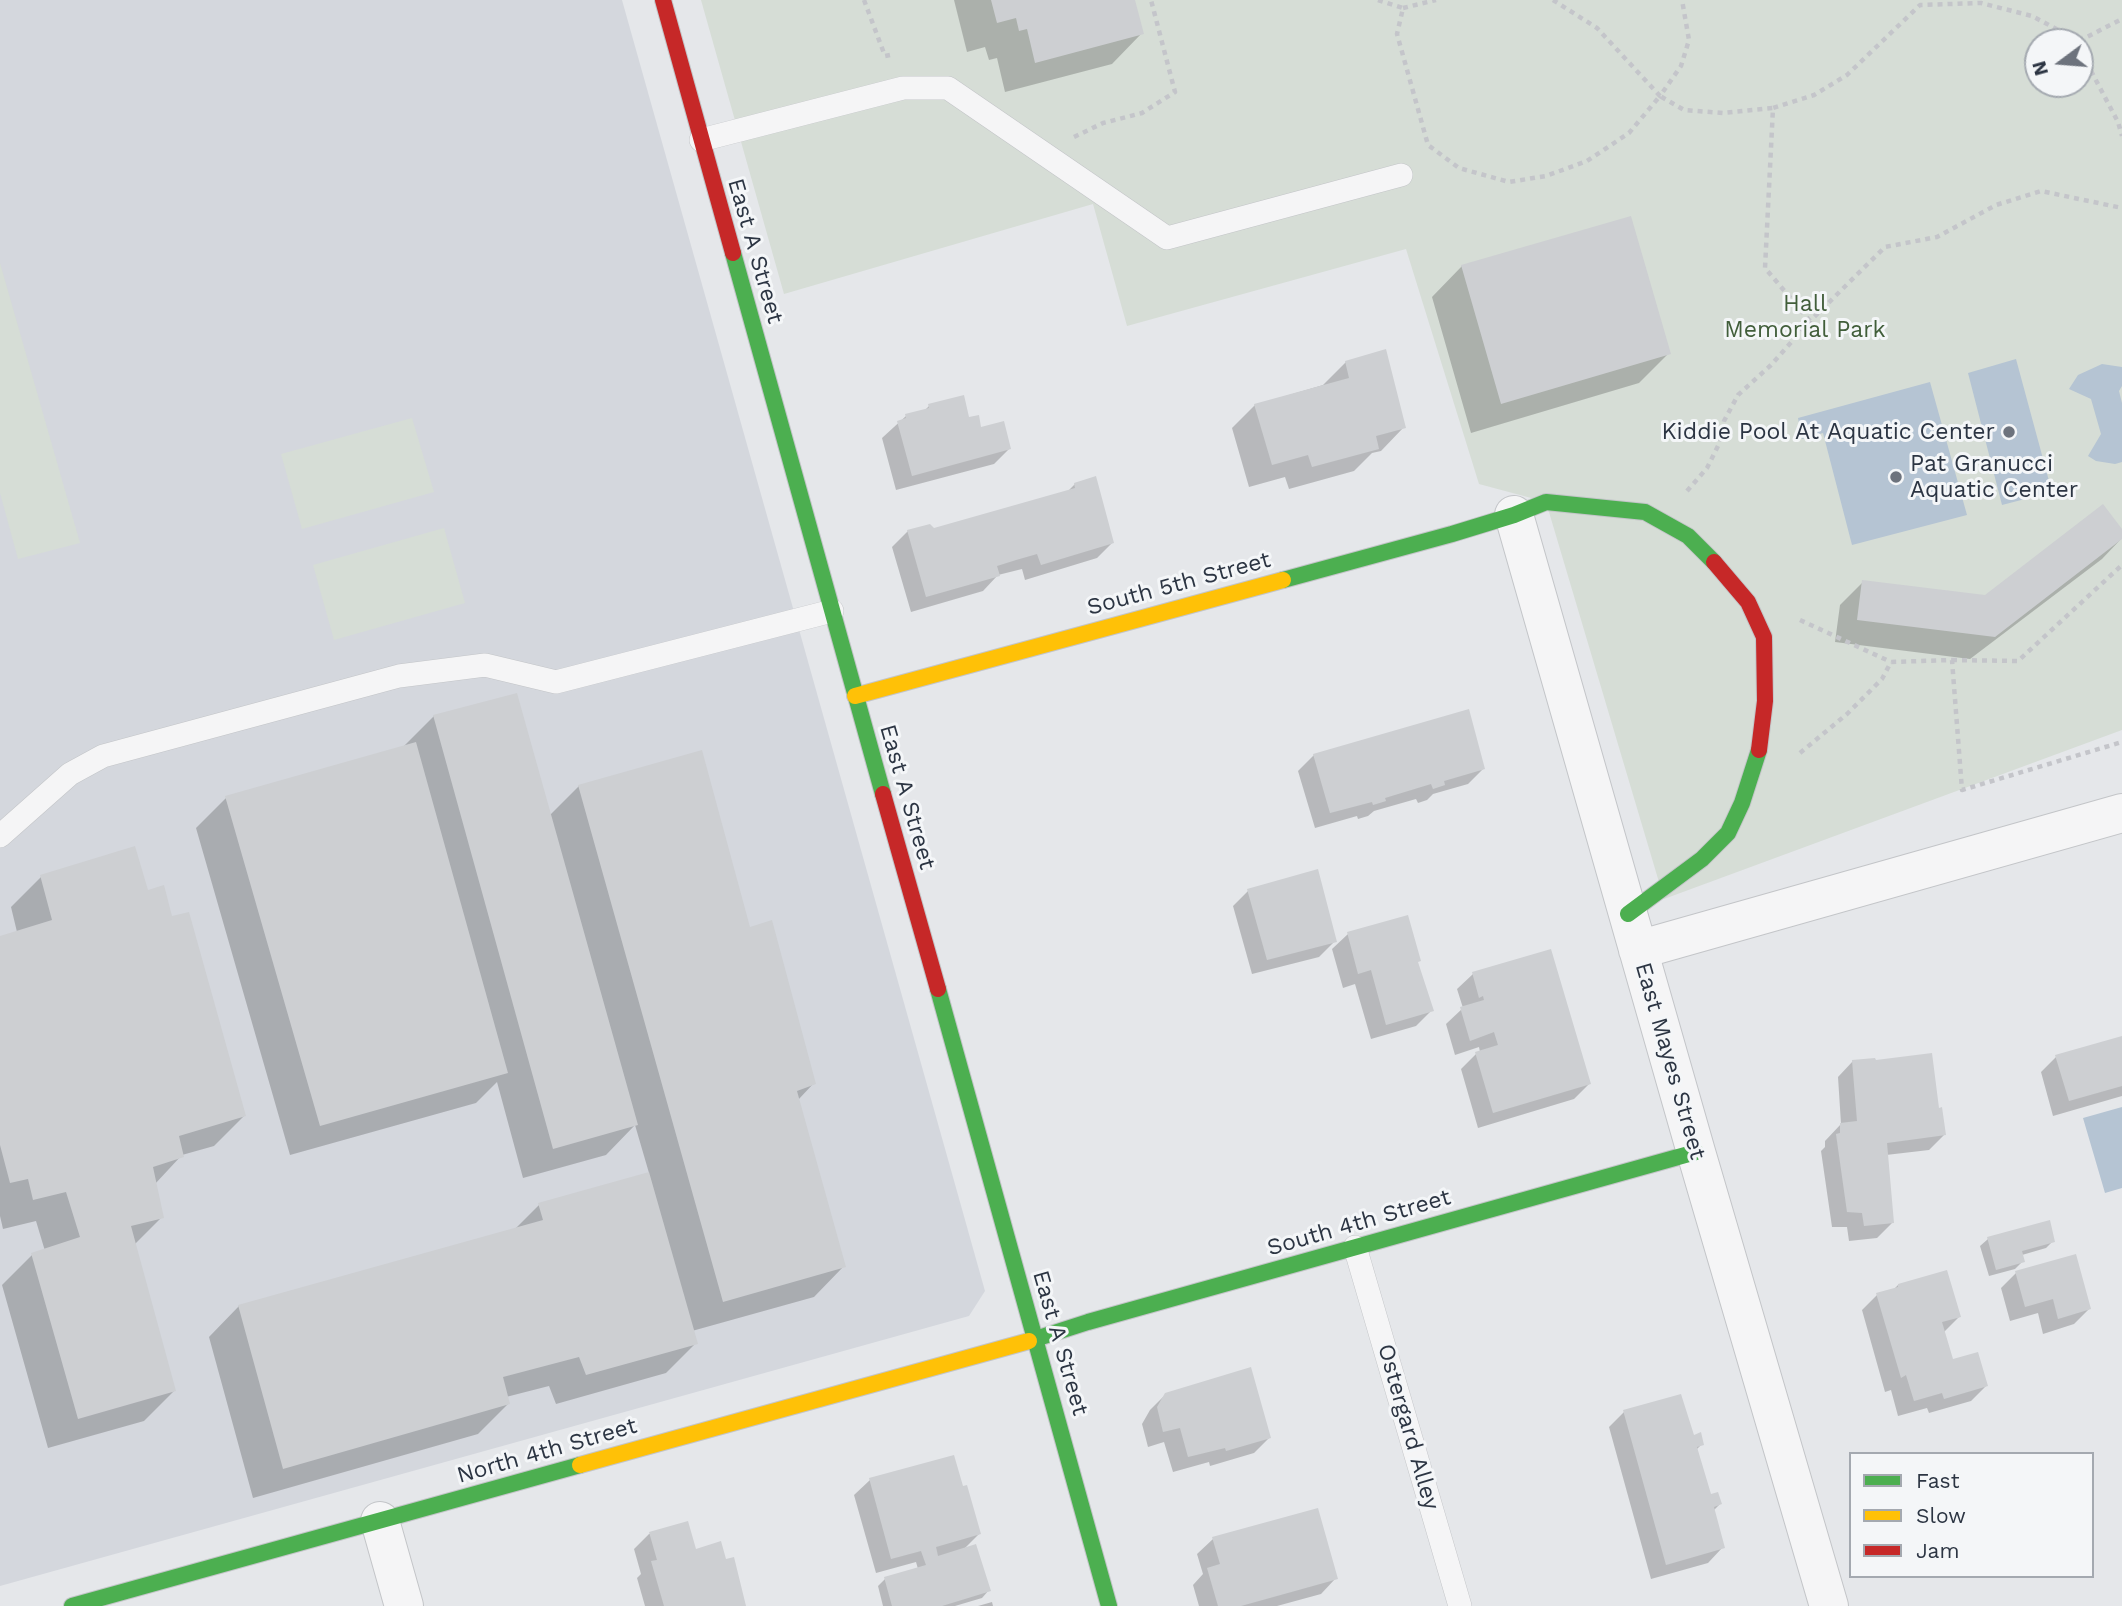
<!DOCTYPE html>
<style>
body{margin:0}
#map{position:relative;width:2122px;height:1606px;overflow:hidden;background:#e5e7ea;font-family:"Work Sans",sans-serif}
canvas{display:block}
.legend{position:absolute;left:1849px;top:1452px;width:245px;height:126px;box-sizing:border-box;background:#f4f6f8;border:2px solid #a4a9b0;margin:0;padding:9px 12px;list-style:none;font-size:21px;color:#2c3543}
.legend li{display:flex;align-items:center;gap:14px;height:35px}
.legend b{width:35px;border:2px solid #a4a9b0}
.north{position:absolute;left:2024px;top:28px;width:70px;height:70px;box-sizing:border-box;background:#f4f6f8;border:2px solid #a4a9b0;border-radius:50%;rotate:254deg;font-size:19px;font-weight:700;line-height:28px;text-align:center;color:#2c3543}
.north::after{content:'';display:block;margin:auto;width:24px;height:32px;background:#6d737d;clip-path:polygon(50% 0,100% 100%,50% 72%,0 100%)}
</style>
<div id="map">
<canvas width="2122" height="1606"></canvas>
<ul class="legend">
<li><b style="height:9px;background:#4caf50"></b>Fast</li>
<li><b style="height:9px;background:#ffc107"></b>Slow</li>
<li><b style="height:9px;background:#c62828"></b>Jam</li>
</ul>
<div class="north">N</div>
</div>
<script>
const c = document.querySelector('canvas').getContext('2d');
c.lineJoin = 'round';
function fill(path, color) {
  c.fillStyle = color;
  c.fill(path, 'evenodd');
}
function shape(rows) {
  const path = new Path2D();
  for (const r of rows) {
    path.moveTo(r[0], r[1]);
    for (let i = 2; i < r.length; i += 2) path.lineTo(r[i], r[i + 1]);
  }
  return path;
}
function stroke(path, color, width, dash) {
  c.strokeStyle = color;
  c.lineWidth = width;
  c.lineCap = dash ? 'butt' : 'round';
  c.setLineDash(dash || []);
  c.stroke(path);
}
function write(font, color, halo, rows, align = 'center') {
  c.font = font + ' "Work Sans",sans-serif';
  c.lineWidth = 6;
  c.setLineDash([]);
  c.textBaseline = 'middle';
  c.strokeStyle = halo;
  c.fillStyle = color;
  for (const [text, x, y, turn = 0] of rows) {
    c.save();
    c.translate(x, y);
    c.rotate((+turn || 0) * Math.PI / 180);
    c.textAlign = isNaN(turn) ? turn : align;
    if (halo) c.strokeText(text, 0, 0);
    c.fillText(text, 0, 0);
    c.restore();
  }
}
fill(shape([
 [0,0,622,0,985,1291,969,1316,0,1586]
]), '#d4d7dd');
fill(shape([
 [701,0,2122,0,2122,730,1664,899,1546,502,1479,484,1406,249,1127,326,1093,204,784,294],
 [2038,42,2080,42,2080,84,2038,84],
 [0,263,80,543,18,559,0,493],
 [412,418,434,492,302,529,281,454],
 [444,528,465,603,334,640,313,565]
]), '#d6ddd6');
fill(shape([
 [2016,359,2052,492,2002,505,1968,373],
 [2102,364,2122,367,2122,386,2119,391,2122,403,2122,462,2115,464,2096,461,2088,456,2101,434,2091,399,2069,389,2078,375],
 [1930,382,1967,515,1852,545,1823,433,1802,439,1798,418],
 [2122,1107,2122,1188,2105,1193,2083,1118]
]), '#b5c4d3');
fill(shape([
 [954,0,1133,0,1142,33,1112,64,1005,92,997,58,989,60,985,47,967,52],
 [1462,266,1669,353,1639,383,1471,433,1432,297],
 [1346,362,1404,427,1381,451,1372,453,1354,471,1289,489,1285,477,1249,487,1232,428,1255,405,1323,385],
 [929,406,968,420,1009,449,994,464,896,490,882,438,906,416,924,411],
 [1075,484,1112,543,1097,558,1025,580,1022,569,998,575,983,591,911,612,892,547,908,531,934,529,1068,491],
 [2122,532,2122,538,2102,559,1970,659,1835,642,1840,605,1863,582,1985,597],
 [434,716,549,816,579,786,749,929,814,1083,798,1100,844,1266,814,1297,692,1331,696,1343,666,1373,556,1404,549,1386,506,1397,508,1404,478,1434,253,1498,209,1337,239,1306,514,1230,539,1205,649,1173,635,1125,606,1155,523,1178,497,1082,476,1103,290,1155,196,828,226,798,403,747],
 [1314,755,1483,769,1468,784,1433,794,1427,800,1418,803,1416,799,1374,811,1368,816,1358,819,1357,816,1315,828,1298,771],
 [41,877,146,892,171,918,244,1116,214,1146,182,1155,155,1184,162,1217,134,1245,174,1391,144,1421,48,1448,2,1285,32,1255,45,1251,36,1221,3,1229,0,1216,0,938,17,932,11,907],
 [1248,891,1335,941,1319,957,1252,974,1233,906],
 [1348,934,1417,962,1432,1010,1416,1026,1371,1039,1355,984,1343,988,1332,949],
 [1473,974,1589,1084,1574,1099,1478,1128,1461,1069,1476,1054,1480,1052,1479,1047,1455,1055,1446,1024,1463,1008,1457,989],
 [2122,1038,2122,1096,2053,1116,2041,1072,2056,1057],
 [1853,1061,1938,1110,1944,1135,1929,1150,1886,1155,1892,1223,1877,1238,1849,1241,1847,1227,1832,1227,1821,1151,1825,1147,1825,1141,1841,1124,1838,1077],
 [1988,1239,2053,1241,2046,1248,2022,1255,2023,1261,2015,1269,1989,1276,1980,1246],
 [2016,1273,2089,1309,2074,1324,2043,1334,2038,1313,2010,1321,2001,1288],
 [1898,1285,1959,1317,1943,1333,1952,1361,1986,1386,1971,1401,1929,1413,1927,1408,1898,1416,1891,1390,1885,1392,1862,1310,1877,1295,1893,1290],
 [1166,1394,1269,1438,1254,1453,1210,1466,1209,1462,1173,1472,1164,1442,1148,1447,1142,1424,1150,1410],
 [1624,1412,1693,1437,1702,1444,1696,1450,1709,1496,1720,1504,1713,1511,1723,1547,1708,1563,1651,1579,1609,1427],
 [870,1480,961,1488,979,1534,962,1551,989,1590,982,1598,955,1606,883,1606,878,1586,885,1579,918,1569,916,1562,876,1573,854,1495],
 [687,1523,695,1551,725,1561,744,1606,645,1606,637,1578,641,1574,634,1549,649,1534],
 [1213,1539,1336,1578,1321,1594,1277,1606,1199,1606,1193,1585,1203,1574,1197,1554],
 [992,1602,993,1606,978,1606]
]), '#0003');
fill(shape([
 [991,0,1135,0,1144,34,1035,63,1027,29,1019,31,1016,18,997,23],
 [1631,216,1671,354,1501,404,1461,265],
 [1386,349,1406,428,1376,436,1379,449,1312,467,1308,455,1272,465,1254,404,1349,378,1345,361],
 [964,395,969,417,979,415,981,427,1004,421,1011,449,912,476,897,421,906,418,905,414,929,408,928,404],
 [1096,476,1114,543,1041,565,1037,554,1016,560,997,566,1000,576,926,597,907,530,930,524,934,528,1075,488,1074,483],
 [2103,504,2122,529,2122,539,1995,637,1857,620,1862,580,1985,595],
 [517,693,638,1125,553,1149,433,715],
 [1469,709,1485,769,1444,781,1445,785,1433,789,1431,784,1385,798,1386,801,1373,805,1372,802,1330,813,1313,754],
 [416,742,508,1073,320,1126,225,796],
 [702,750,750,927,772,920,816,1084,797,1091,846,1267,723,1302,578,785],
 [135,846,148,890,164,885,172,916,189,912,246,1116,179,1136,184,1157,153,1167,164,1218,131,1226,176,1391,78,1419,31,1253,80,1237,66,1192,33,1200,28,1179,10,1183,0,1145,0,936,52,920,40,875],
 [1318,869,1337,942,1267,960,1247,889],
 [1408,915,1421,961,1418,962,1434,1011,1386,1025,1371,970,1358,974,1347,932],
 [1551,949,1591,1084,1493,1113,1475,1052,1498,1045,1494,1032,1470,1041,1460,1007,1484,1000,1483,996,1479,998,1472,972],
 [2122,1036,2122,1086,2069,1101,2055,1055],
 [1932,1053,1939,1108,1942,1107,1946,1135,1887,1143,1894,1223,1864,1226,1862,1213,1847,1212,1836,1134,1840,1133,1840,1123,1857,1121,1852,1060,1875,1058,1876,1060],
 [649,1172,698,1344,586,1375,579,1357,503,1377,510,1404,283,1469,238,1305,543,1220,538,1203],
 [2050,1220,2055,1242,2022,1251,2025,1262,1996,1270,1987,1237],
 [2076,1254,2091,1309,2058,1319,2053,1299,2025,1307,2015,1271],
 [1947,1270,1961,1317,1942,1322,1953,1359,1978,1352,1988,1386,1944,1399,1942,1393,1914,1401,1906,1375,1901,1378,1876,1293,1898,1287,1898,1284],
 [1251,1367,1271,1438,1226,1451,1225,1448,1188,1457,1180,1428,1163,1432,1157,1407,1165,1393],
 [1681,1394,1694,1435,1701,1432,1704,1445,1697,1447,1711,1494,1718,1492,1722,1504,1714,1507,1725,1548,1666,1565,1623,1410],
 [954,1455,963,1486,967,1485,981,1534,936,1547,938,1556,976,1544,991,1591,942,1606,892,1606,884,1577,926,1565,921,1551,891,1559,869,1478],
 [1318,1508,1338,1579,1241,1606,1218,1606,1207,1568,1220,1564,1212,1537],
 [688,1521,696,1549,721,1541,726,1559,734,1557,746,1606,664,1606,651,1561,657,1560,649,1532]
]), '#cdcfd2');
const lane = shape([
 [701,140,903,88,948,88,1167,238,1401,175],
 [0,836,70,774,103,756,399,676,485,665,556,682,832,611],
 [1355,1247,1460,1606]
]);
const street = shape([
 [1514,515,1696,1152,1829,1606],
 [1638,950,2122,813],
 [380,1521,404,1606]
]);
const fast = shape([
 [733,253,883,794],
 [1283,580,1452,534,1514,515,1546,502,1645,512,1688,536,1714,562],
 [1628,914,1702,859,1728,833,1742,803,1759,750],
 [938,989,1109,1606],
 [1029,1341,1088,1322,1696,1152],
 [72,1606,580,1465]
]);
const slow = shape([
 [855,696,1283,580],
 [580,1465,1029,1341]
]);
const jam = shape([
 [663,0,733,253],
 [1714,562,1748,602,1764,637,1765,701,1759,750],
 [883,794,938,989]
]);
stroke(lane, '#c3c5c8', 24);
stroke(street, '#c3c5c8', 40);
stroke(fast, '#c3c5c8', 18);
stroke(slow, '#c3c5c8', 18);
stroke(jam, '#c3c5c8', 18);
stroke(shape([
 [864,0,885,56,890,55],
 [1378,0,1403,8,1397,34,1428,145,1459,168,1509,182,1546,176,1587,161,1629,133,1660,96,1684,110,1723,113,1773,108],
 [1553,0,1597,28,1660,96,1681,66,1689,40,1682,0],
 [1403,8,1436,0],
 [2079,41,2122,19],
 [2080,43,2090,69,2118,122,2122,136],
 [1074,137,1103,123,1142,113,1175,92,1151,0],
 [1810,321,1765,268,1773,108,1814,95,1847,75,1920,5,1981,3,2032,16,2079,41],
 [1687,491,1707,468,1718,446,1724,421,1738,395,1771,365,1810,321,1885,247,1937,237,1996,205,2041,191,2122,208],
 [1800,620,1891,662],
 [1952,660,2018,661,2122,565],
 [1800,753,1847,714,1882,679,1891,662,1952,660,1962,790,2122,742]
]), '#c4c5ca', 4.5, [5, 5]);
stroke(lane, '#f5f5f6', 23);
stroke(street, '#f5f5f6', 38);
stroke(fast, '#4caf50', 16);
stroke(slow, '#ffc107', 16);
stroke(jam, '#c62828', 16);
for (const [x, y, r, color] of [
 [2009,432,7,"#6d737d"],
 [1896,477,7,"#6d737d"]
]) {
  const dot = new Path2D();
  dot.arc(x, y, r, 0, 2 * Math.PI);
  c.fillStyle = color;
  c.fill(dot);
  stroke(dot, '#f4f6f8', 2.5);
}
write('23px', '#2c3543', '#f4f6f8', [
 ["East A Street",755,251,74],
 ["South 5th Street",1179,584,-15],
 ["East A Street",907,797,74],
 ["East Mayes Street",1670,1061,74],
 ["South 4th Street",1359,1223,-16],
 ["East A Street",1060,1343,74],
 ["Ostergard Alley",1408,1427,74],
 ["North 4th Street",547,1451,-16]
]);
write('23px', '#415e3a', '#f4f6f8', [
 ["Hall",1805,304],
 ["Memorial Park",1805,330]
]);
write('23px', '#2c3543', '#f4f6f8', [
 ["Kiddie Pool At Aquatic Center",1995,432],
 ["Pat Granucci",1910,464,"left"],
 ["Aquatic Center",1910,490,"left"]
], 'right');
</script>
